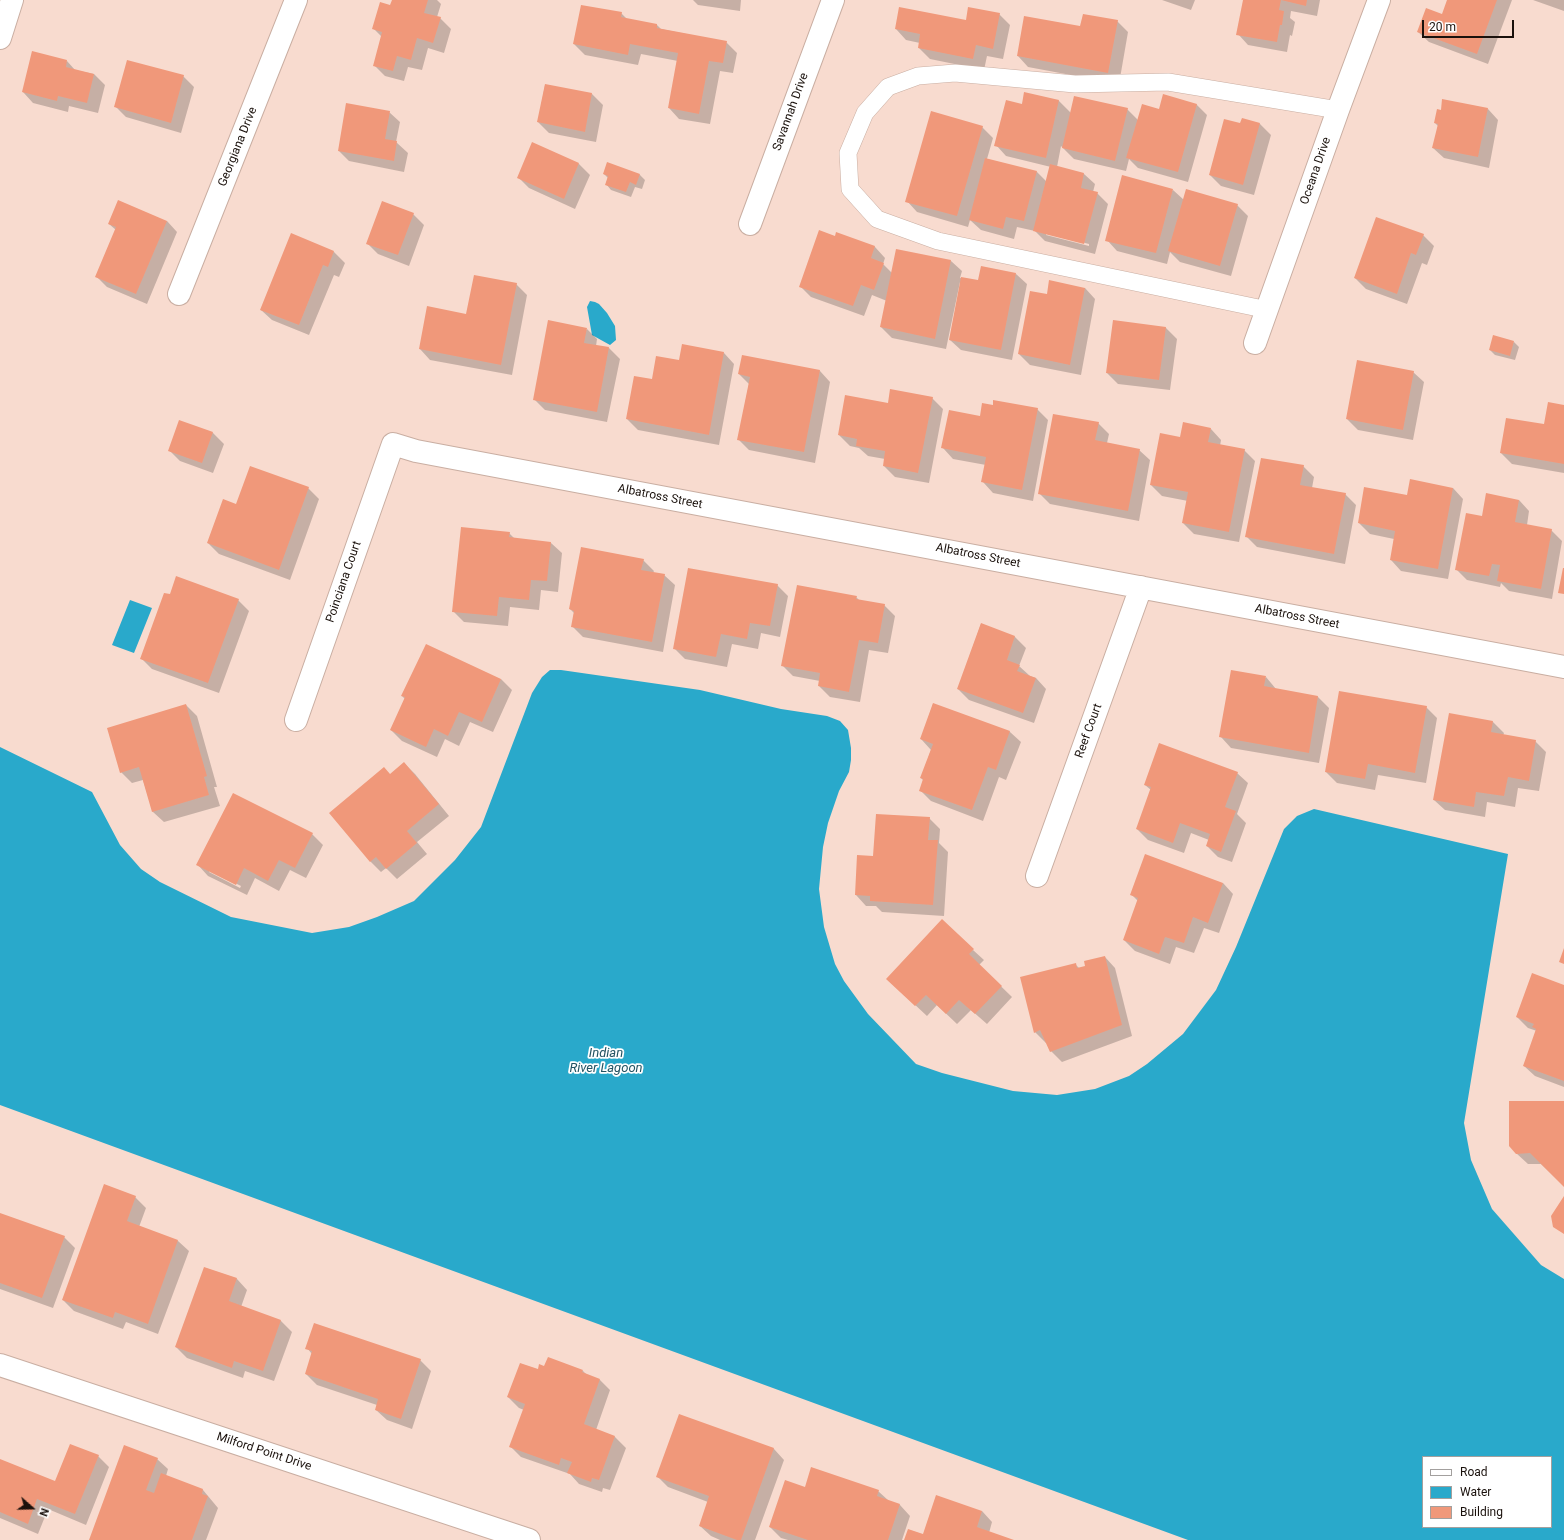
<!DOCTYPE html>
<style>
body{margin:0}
#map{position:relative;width:1564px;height:1540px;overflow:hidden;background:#f8dbcf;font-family:Roboto,sans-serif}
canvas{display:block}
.legend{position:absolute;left:1422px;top:1456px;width:130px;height:72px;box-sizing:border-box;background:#fff;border:1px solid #a3a09e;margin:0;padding:5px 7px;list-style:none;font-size:12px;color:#1a110c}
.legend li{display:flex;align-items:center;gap:8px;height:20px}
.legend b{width:20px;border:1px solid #a3a09e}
.north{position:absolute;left:12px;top:1488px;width:40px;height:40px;-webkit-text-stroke:3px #fff;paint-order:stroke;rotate:110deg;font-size:11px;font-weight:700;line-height:16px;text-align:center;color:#1a110c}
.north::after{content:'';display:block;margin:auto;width:14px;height:18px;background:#1a110c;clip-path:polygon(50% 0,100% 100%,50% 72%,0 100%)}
.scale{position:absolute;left:1422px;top:20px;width:92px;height:18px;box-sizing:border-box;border:2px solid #1a110c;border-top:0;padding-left:5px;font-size:12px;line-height:14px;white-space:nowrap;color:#1a110c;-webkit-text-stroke:3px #fff;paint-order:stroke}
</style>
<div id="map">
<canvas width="1564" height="1540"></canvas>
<ul class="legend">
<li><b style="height:5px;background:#fff"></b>Road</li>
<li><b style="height:11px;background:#29a9cb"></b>Water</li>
<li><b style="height:11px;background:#f0987a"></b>Building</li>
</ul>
<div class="north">N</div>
<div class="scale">20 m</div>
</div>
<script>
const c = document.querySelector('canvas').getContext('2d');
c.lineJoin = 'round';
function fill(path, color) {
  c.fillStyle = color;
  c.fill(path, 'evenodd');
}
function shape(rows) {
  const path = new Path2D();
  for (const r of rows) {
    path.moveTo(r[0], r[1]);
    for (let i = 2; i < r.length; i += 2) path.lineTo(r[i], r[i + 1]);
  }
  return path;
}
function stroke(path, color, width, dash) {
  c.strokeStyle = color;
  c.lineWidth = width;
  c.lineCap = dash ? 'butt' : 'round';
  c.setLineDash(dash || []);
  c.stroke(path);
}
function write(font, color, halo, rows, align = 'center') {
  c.font = font + ' Roboto,sans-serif';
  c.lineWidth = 3.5;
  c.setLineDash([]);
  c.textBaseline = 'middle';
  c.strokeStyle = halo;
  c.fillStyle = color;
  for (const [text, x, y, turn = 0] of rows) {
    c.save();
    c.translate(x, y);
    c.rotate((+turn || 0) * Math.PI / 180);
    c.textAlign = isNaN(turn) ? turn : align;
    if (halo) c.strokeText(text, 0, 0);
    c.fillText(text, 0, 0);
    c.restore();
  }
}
fill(shape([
 [590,301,595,302,599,304,607,313,615,326,616,340,610,345,592,335,587,307],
 [130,600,152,608,134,653,112,645],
 [550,670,561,670,700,690,781,709,827,716,840,721,848,730,851,748,851,760,849,772,839,791,828,823,823,847,819,889,824,927,835,964,844,981,868,1014,916,1064,942,1073,1013,1091,1057,1095,1095,1089,1129,1076,1147,1064,1183,1034,1216,990,1236,947,1284,829,1297,816,1314,809,1508,854,1464,1123,1471,1160,1492,1209,1541,1265,1564,1279,1564,1540,1188,1540,0,1105,0,747,92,792,120,845,141,869,160,882,231,917,312,933,349,927,377,917,414,901,455,860,481,827,532,693,542,677],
 [1423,1457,1551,1457,1551,1527,1423,1527]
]), '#29a9cb');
fill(shape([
 [393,0,437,0,441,4,437,17,440,18,451,29,444,53,428,48,422,70,408,67,404,81,385,76,374,65,382,37,373,28,391,6],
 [693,0,741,0,740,11,698,5],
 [1162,0,1195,0,1191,10],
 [1244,0,1320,0,1317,16,1291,11,1290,18,1295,22,1292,36,1290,35,1287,52,1248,45,1238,34],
 [1448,0,1512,0,1488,64,1429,42,1418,32,1443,15],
 [1533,0,1564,0,1564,11],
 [621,13,627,19,657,25,661,29,726,42,737,53,733,73,720,71,710,124,679,119,669,108,678,61,641,54,638,65,585,55,574,44],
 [999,14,1010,25,1003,59,987,56,984,70,930,59,919,48,920,43,906,40,896,29,966,21],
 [1117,21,1128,32,1119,84,1028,67,1018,56,1081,27],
 [67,61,75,70,94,74,105,85,98,113,69,106,68,112,33,103,23,92],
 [183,76,194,87,181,133,126,117,115,106],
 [545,85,592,94,603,105,596,142,549,133,538,122],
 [1025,93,1059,101,1071,113,1127,109,1138,120,1160,110,1196,104,1207,115,1188,182,1138,168,1129,159,1126,171,1074,159,1061,146,1057,167,1084,174,1095,184,1093,192,1097,193,1108,204,1095,254,1045,241,1035,231,1017,227,1014,239,981,230,970,220,968,227,917,212,907,201,982,127,993,138,987,159,1037,172,1047,182,1051,167,1006,156,996,145,1022,105],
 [1046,233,1089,244,1089,246,1046,235],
 [1488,109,1498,120,1489,168,1444,158,1433,148,1438,126,1435,123],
 [389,112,400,122,396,142,408,153,404,172,349,161,339,151],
 [1242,119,1260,124,1271,135,1254,195,1221,186,1210,175,1241,125],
 [533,144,579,164,590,175,575,209,529,188,518,177],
 [608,164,640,175,645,180,642,189,635,187,631,197,611,190,606,184,608,178,604,174],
 [1173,190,1184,200,1237,205,1248,216,1231,276,1180,262,1170,252,1167,264,1117,251,1107,240],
 [413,214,424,225,409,266,378,254,368,244],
 [167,221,177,232,147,304,107,287,96,276,116,230,109,224],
 [292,235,334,252,345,263,339,277,334,275,309,335,272,320,261,310],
 [1423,235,1434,246,1427,265,1422,263,1407,304,1366,289,1355,278],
 [835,237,875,247,885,258,883,264,892,273,951,261,962,271,960,278,979,281,1016,274,1027,284,1012,360,961,350,950,340,961,282,960,282,946,349,892,338,881,327,887,301,872,295,864,316,811,297,800,286],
 [516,284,527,295,512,375,430,360,420,349,467,315],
 [1085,288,1095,299,1081,375,1030,365,1019,354,1047,295],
 [1114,321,1166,328,1177,339,1170,390,1118,384,1107,373],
 [587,329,597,339,596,346,609,348,620,359,607,422,545,410,534,399],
 [1514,342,1519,347,1515,360,1495,355,1490,350],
 [724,353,734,364,719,445,638,430,627,419,653,380,679,362],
 [820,371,830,382,815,463,749,450,738,439,749,384,739,374],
 [1413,372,1424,382,1413,440,1358,430,1347,419],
 [932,398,943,409,929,483,895,477,884,466,885,459,868,456,859,448,850,446,839,435,889,404],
 [1564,406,1564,473,1512,464,1501,453,1507,419,1545,425],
 [1037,409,1048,420,1033,501,993,493,983,482,986,465,953,459,943,448,981,417],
 [180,421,213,433,224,444,213,473,180,461,169,450],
 [1098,423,1109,434,1107,443,1139,450,1150,460,1139,521,1050,504,1039,493],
 [1211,429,1221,440,1220,446,1244,450,1255,461,1239,542,1194,534,1183,523,1188,501,1162,496,1151,485,1181,438],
 [1303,466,1314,477,1312,488,1345,494,1356,505,1345,564,1257,547,1247,537],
 [308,488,319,499,290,580,219,554,208,543,236,505],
 [1453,488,1463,499,1448,579,1401,571,1391,560,1394,539,1370,534,1359,523,1407,496],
 [1519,500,1529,511,1527,525,1551,530,1562,541,1552,599,1509,591,1501,583,1500,587,1467,580,1456,569,1483,517],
 [509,533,515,539,551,543,562,553,558,592,541,590,539,610,510,607,508,626,464,622,453,611],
 [643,560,654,571,653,573,664,575,675,585,663,652,583,637,572,626,574,613,570,609],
 [777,585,788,596,780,637,761,633,758,649,732,644,727,667,685,659,674,648],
 [856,597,860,601,884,605,895,616,888,653,869,650,860,702,830,697,819,686,820,681,793,676,782,665],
 [238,600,249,611,219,693,152,669,141,658],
 [981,624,1015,637,1026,648,1019,666,1030,676,1036,678,1046,689,1034,723,969,700,958,689],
 [1266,677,1276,689,1318,697,1329,708,1319,763,1231,748,1221,737],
 [501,679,512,690,493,732,470,722,459,746,445,739,437,757,402,741,391,730,405,699,402,696],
 [933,704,1010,732,1021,742,1006,780,999,777,983,821,931,801,920,790,924,781,921,778,931,750,921,739],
 [186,705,197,716,217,787,214,787,220,806,164,822,153,812,143,780,132,783,121,772],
 [1426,707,1437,718,1426,783,1378,775,1375,790,1337,783,1326,772],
 [1450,714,1493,722,1504,733,1503,736,1535,741,1546,752,1539,791,1518,788,1515,807,1487,802,1485,817,1445,810,1434,800],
 [404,763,415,774,449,816,417,842,427,854,397,879,386,868,381,872,370,861,390,775],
 [1237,773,1248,783,1237,814,1246,823,1232,862,1218,857,1207,846,1209,840,1191,833,1184,853,1148,840,1137,829,1151,790,1145,785],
 [929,818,940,829,939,843,948,852,944,916,882,912,876,906,866,906,856,895,874,857],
 [312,834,323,845,306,878,290,870,279,891,255,878,247,895,208,876,198,865],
 [209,870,241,886,240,888,209,872],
 [1223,883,1233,894,1219,933,1204,928,1194,953,1176,947,1170,964,1135,951,1124,940,1138,901,1132,895],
 [973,950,984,960,979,965,1012,997,987,1024,971,1010,957,1024,937,1005,927,1016,898,989],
 [1105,957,1115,968,1132,1036,1062,1062,1051,1051,1047,1042,1046,1043,1035,1032,1076,965,1080,969],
 [1564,986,1564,1087,1535,1076,1524,1066,1537,1031,1528,1028,1517,1017],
 [1564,1102,1564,1186,1541,1164,1528,1164,1516,1153],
 [135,1197,146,1208,139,1227,178,1241,189,1251,158,1334,126,1322,123,1329,74,1311,63,1300],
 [0,1214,64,1237,75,1248,53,1308,0,1289],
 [205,1268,237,1279,247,1290,241,1307,281,1321,292,1332,274,1381,245,1371,243,1378,187,1358,176,1347],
 [307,1348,420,1360,431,1371,412,1429,387,1420,376,1410,377,1405,317,1385,306,1374,312,1354],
 [538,1370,583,1371,587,1375,600,1380,610,1390,596,1430,615,1437,626,1448,610,1490,603,1488,602,1492,579,1484,570,1474,521,1457,511,1447,524,1410,519,1408,508,1397],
 [680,1415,774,1449,784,1460,755,1540,720,1540,711,1536,700,1526,708,1502,668,1487,657,1476],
 [98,1456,109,1467,86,1525,48,1509,38,1534,0,1518,0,1461,56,1482],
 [157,1459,168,1469,166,1476,203,1490,218,1508,206,1540,90,1540],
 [806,1488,878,1491,889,1501,900,1505,910,1516,902,1540,788,1540,781,1538,770,1527],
 [982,1511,992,1522,989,1533,1011,1540,905,1540,924,1535]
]), '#0003');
fill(shape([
 [392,0,428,0,424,13,441,17,433,43,417,38,411,60,397,56,393,71,373,66,382,32,372,29,380,2,390,5],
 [1243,0,1281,0,1279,10,1284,11,1282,25,1280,25,1277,42,1236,35],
 [1281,0,1307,0,1306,6],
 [1447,0,1497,0,1477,54,1417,32,1426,8,1442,14],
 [581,5,622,12,621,17,657,24,657,28,727,41,723,63,709,61,699,114,668,108,678,53,630,44,628,55,573,44],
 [899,7,966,20,968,7,1000,13,993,49,976,45,973,59,918,48,920,34,895,29],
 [1083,14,1118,20,1108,73,1017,56,1024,16,1080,26],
 [32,51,67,60,66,67,94,74,87,103,58,96,57,101,22,92],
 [127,60,184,75,171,123,114,107],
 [545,84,592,93,585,132,537,122],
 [1024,92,1059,100,1046,158,994,146,1006,100,1022,104],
 [1163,94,1197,104,1178,172,1126,158,1142,104,1159,109],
 [1074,96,1128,108,1115,161,1062,148],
 [1442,99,1488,108,1478,157,1432,148,1438,124,1434,123,1437,109,1441,110],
 [346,103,390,111,385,139,397,141,394,161,338,151],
 [931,111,983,126,957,216,905,202],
 [1242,118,1260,123,1243,185,1209,175,1224,119,1240,123],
 [532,142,579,163,564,199,517,178],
 [985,158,1037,171,1024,221,1006,217,1003,229,969,220],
 [607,162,640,174,636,185,630,182,626,192,605,185,608,176,603,174],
 [1050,164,1084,173,1081,188,1098,192,1084,244,1033,231],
 [1122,175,1173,189,1156,253,1105,241],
 [1186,189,1238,204,1220,266,1168,251],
 [118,200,167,221,136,294,95,277,116,227,108,224],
 [382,201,414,213,398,255,366,244],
 [1376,217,1424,234,1416,255,1411,253,1397,294,1354,278],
 [819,230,835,236,836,232,875,246,871,258,884,263,874,290,861,285,853,306,799,287],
 [291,233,334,251,328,267,323,265,299,325,260,310],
 [896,249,951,260,935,339,880,327],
 [981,266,1016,273,1001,350,949,340,961,277,978,280],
 [474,275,517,283,501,365,419,349,427,306,466,314],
 [1049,280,1085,288,1070,365,1018,354,1030,291,1047,294],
 [548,320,587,328,584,343,609,347,597,412,533,400],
 [1113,320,1166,327,1159,380,1106,373],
 [1493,335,1514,341,1510,356,1489,350],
 [682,344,724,352,709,435,626,419,634,376,652,379,656,356,679,360],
 [742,355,820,370,804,452,737,440,750,377,738,374],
 [1357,360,1414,371,1403,430,1346,419],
 [890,389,933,397,918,473,883,466,885,451,856,446,857,439,838,435,845,395,888,403],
 [993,400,1038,408,1022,490,981,482,986,457,941,448,949,410,980,416,982,403,993,405],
 [1548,402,1564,405,1564,464,1500,453,1506,418,1544,424],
 [1053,414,1099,422,1095,440,1140,449,1128,511,1038,494],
 [179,420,213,432,202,463,168,451],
 [1183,422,1211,428,1208,442,1245,449,1229,532,1182,523,1188,492,1150,485,1160,433,1180,437],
 [1261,458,1304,465,1300,485,1346,493,1334,554,1245,537],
 [250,466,309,487,279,570,207,543,223,499,236,504],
 [1410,479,1453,488,1438,569,1390,560,1395,531,1358,523,1364,487,1407,495],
 [1486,493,1519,500,1515,522,1552,529,1541,589,1497,581,1500,565,1492,564,1489,576,1455,570,1466,513,1482,516],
 [461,527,510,532,509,537,551,542,547,581,531,580,529,600,499,597,497,616,452,612],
 [581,547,644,559,641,570,665,574,652,642,571,627,574,611,569,609],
 [688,568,778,584,770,626,750,623,747,639,721,634,716,657,673,649],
 [1563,568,1564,568,1564,594,1558,593],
 [176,576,239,599,208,683,140,659,164,593,170,594],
 [797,585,857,596,856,599,885,604,878,643,859,640,849,692,818,686,820,673,781,666],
 [981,623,1015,636,1007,660,1020,665,1017,671,1036,678,1023,713,957,689],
 [426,644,501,679,482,722,459,712,448,736,434,729,426,747,390,730,405,697,401,696],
 [1231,670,1266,676,1264,686,1318,696,1309,753,1219,737],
 [1339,691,1427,706,1415,773,1368,764,1365,779,1325,772],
 [933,703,1010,731,996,770,988,767,972,810,919,791,923,779,920,778,933,744,920,739],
 [186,704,207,776,204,777,209,795,152,812,139,767,120,773,107,728],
 [1449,713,1493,721,1491,732,1536,740,1529,781,1508,777,1504,796,1476,792,1474,807,1433,800],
 [1159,743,1238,772,1225,807,1236,811,1221,852,1206,846,1210,834,1180,823,1173,843,1136,829,1151,787,1144,785],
 [404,762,439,804,407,831,417,843,386,869,376,857,370,862,329,813,384,767,390,774],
 [233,793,313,833,295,868,279,860,268,881,244,868,236,885,196,865],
 [876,814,930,817,928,840,938,840,933,905,870,901,870,896,855,895,857,855,873,856],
 [1145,854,1223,883,1208,923,1193,917,1184,943,1165,937,1159,954,1123,940,1138,898,1130,895],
 [942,919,974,949,969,954,1002,986,975,1014,959,1000,946,1014,926,995,915,1006,886,979],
 [1564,948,1564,964,1559,962],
 [1105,956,1122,1025,1050,1052,1040,1030,1034,1033,1020,977,1076,963,1077,968,1085,966,1084,961],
 [1532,973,1564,985,1564,1081,1523,1066,1536,1029,1532,1027,1534,1024,1516,1017],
 [1509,1101,1564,1101,1564,1187,1530,1153,1516,1154,1509,1146],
 [104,1184,136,1196,127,1221,178,1240,148,1324,115,1312,113,1318,62,1300],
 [1564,1196,1564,1234,1553,1227,1551,1216],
 [0,1213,65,1236,42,1298,0,1283],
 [204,1267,237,1278,229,1301,281,1320,263,1371,234,1361,232,1368,175,1347],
 [314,1323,421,1359,401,1419,375,1410,378,1399,305,1374,312,1351,305,1349],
 [548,1357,583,1370,582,1372,600,1379,584,1424,615,1436,599,1480,592,1478,591,1482,567,1473,572,1462,561,1458,559,1465,509,1447,525,1404,507,1397,520,1363,538,1369,539,1364,544,1366],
 [679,1414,774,1448,741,1540,737,1540,699,1526,709,1496,656,1477],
 [70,1444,99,1455,75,1514,37,1499,28,1524,0,1512,0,1459,55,1481],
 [124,1445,158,1458,146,1490,154,1493,161,1473,203,1489,202,1494,208,1496,192,1540,89,1540],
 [811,1467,879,1490,877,1496,900,1504,888,1540,808,1540,769,1527,785,1480,805,1487],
 [936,1495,982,1511,977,1527,1014,1540,904,1540,908,1529,923,1534]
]), '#f0987a');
const lane = shape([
 [1268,310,938,241,877,219,850,189,848,153,865,113,888,87,918,76,955,73,1075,84,1168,82,1338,110]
]);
const street = shape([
 [0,38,12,0],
 [750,224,833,0],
 [179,294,296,0],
 [1255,343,1338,110,1379,0],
 [296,720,393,444,416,451,1564,667],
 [1037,876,1141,587],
 [0,1365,529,1540]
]);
stroke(lane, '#c9aea2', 18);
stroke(street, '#c9aea2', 24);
stroke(lane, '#fff', 17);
stroke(street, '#fff', 22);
write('12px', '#1a110c', '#fff', [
 ["Savannah Drive",791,112,-70],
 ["Georgiana Drive",238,147,-68],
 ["Oceana Drive",1316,171,-71],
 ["Albatross Street",660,497,11],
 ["Albatross Street",978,556,11],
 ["Poinciana Court",344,582,-71],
 ["Albatross Street",1297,617,11],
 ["Reef Court",1089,731,-70],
 ["Milford Point Drive",264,1452,18]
]);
write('italic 13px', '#225362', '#fff', [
 ["Indian",606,1054],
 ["River Lagoon",606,1069]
]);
</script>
